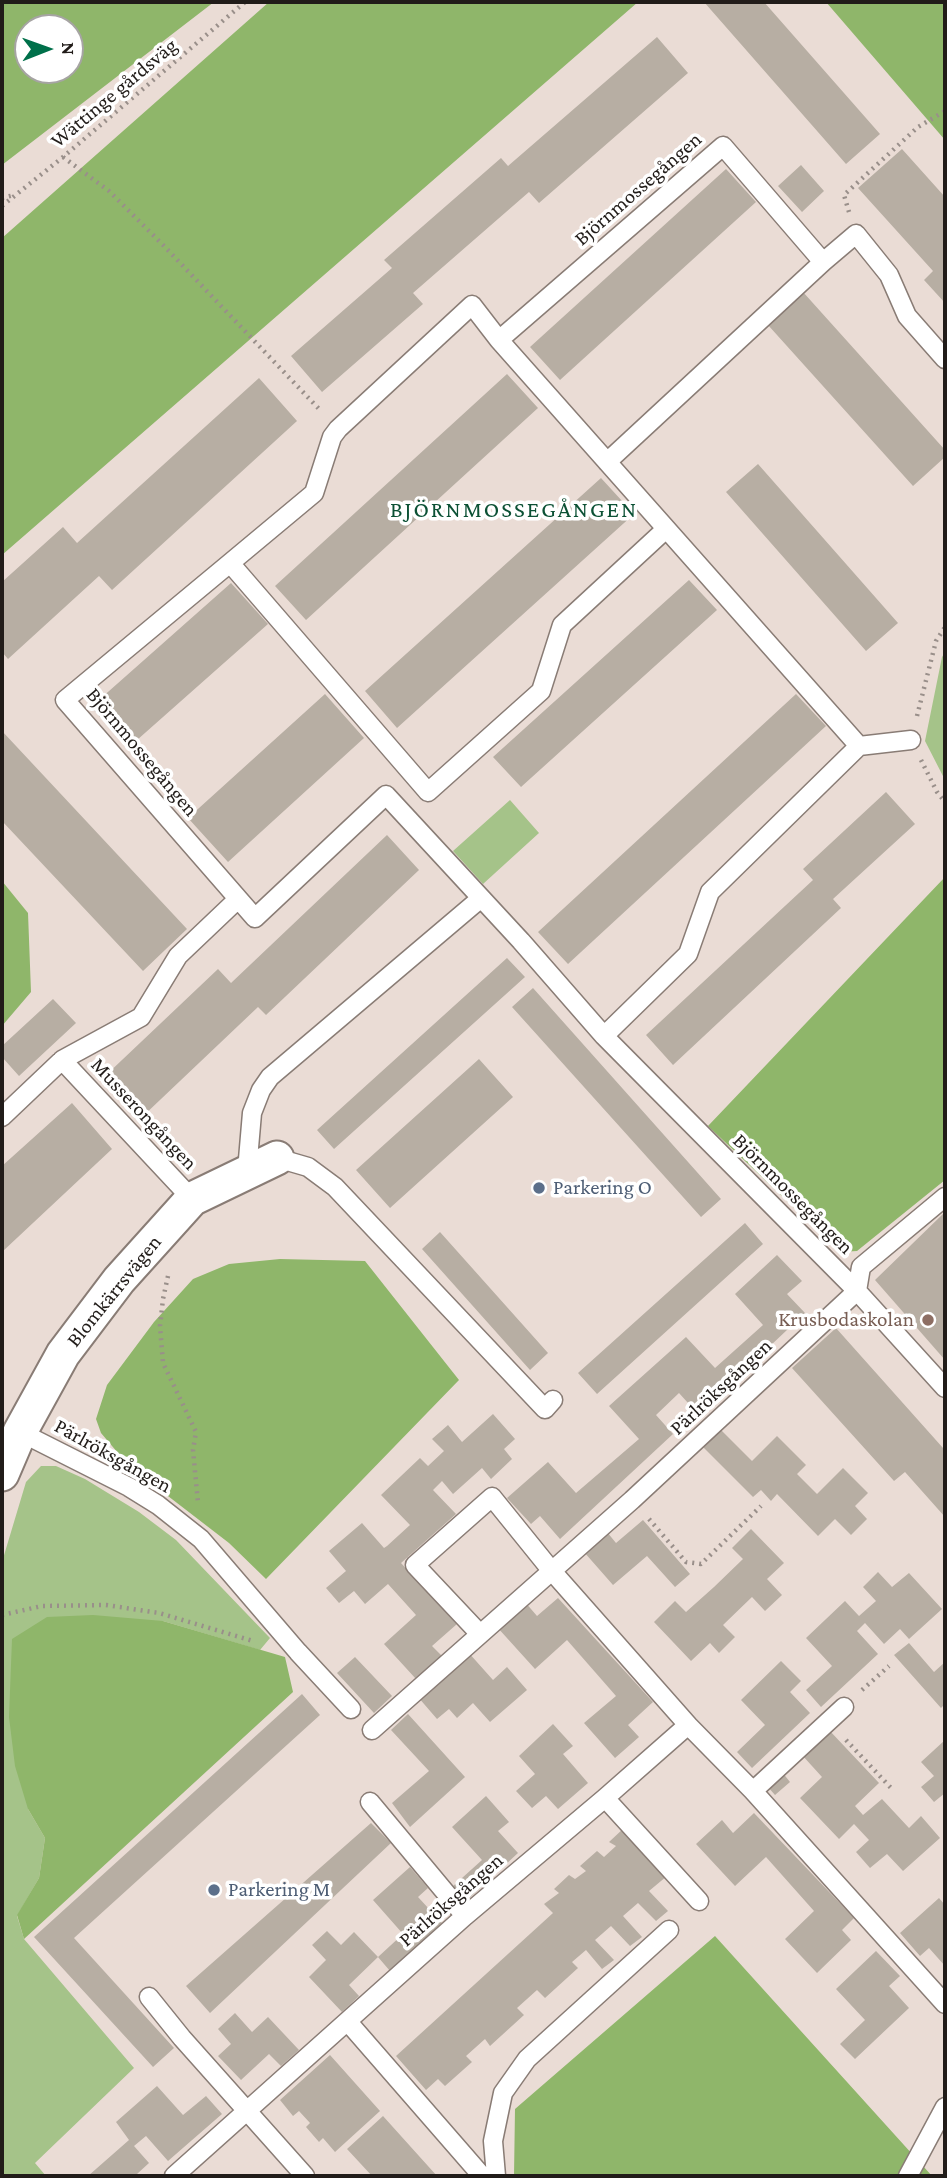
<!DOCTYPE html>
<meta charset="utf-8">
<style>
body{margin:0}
#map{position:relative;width:947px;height:2178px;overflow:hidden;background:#eadcd5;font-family:"Crimson Pro",serif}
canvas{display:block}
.frame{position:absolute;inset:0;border:4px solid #211c19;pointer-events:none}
.north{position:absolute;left:14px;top:14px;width:70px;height:70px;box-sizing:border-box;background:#fff;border:2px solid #a6a4a3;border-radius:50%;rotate:89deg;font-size:19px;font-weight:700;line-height:28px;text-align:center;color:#211c19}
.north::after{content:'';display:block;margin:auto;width:24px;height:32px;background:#00704a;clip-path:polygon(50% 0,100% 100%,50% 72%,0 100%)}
</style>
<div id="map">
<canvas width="947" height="2178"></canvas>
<div class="frame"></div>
<div class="north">N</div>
</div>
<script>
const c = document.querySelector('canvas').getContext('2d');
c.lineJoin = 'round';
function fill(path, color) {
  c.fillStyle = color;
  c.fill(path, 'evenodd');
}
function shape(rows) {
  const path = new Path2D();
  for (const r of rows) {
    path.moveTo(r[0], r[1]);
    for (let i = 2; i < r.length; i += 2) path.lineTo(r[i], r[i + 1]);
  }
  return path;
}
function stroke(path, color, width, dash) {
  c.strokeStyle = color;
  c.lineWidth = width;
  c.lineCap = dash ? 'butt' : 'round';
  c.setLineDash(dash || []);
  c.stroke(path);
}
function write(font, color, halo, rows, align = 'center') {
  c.font = font + ' "Crimson Pro",serif';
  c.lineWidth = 7;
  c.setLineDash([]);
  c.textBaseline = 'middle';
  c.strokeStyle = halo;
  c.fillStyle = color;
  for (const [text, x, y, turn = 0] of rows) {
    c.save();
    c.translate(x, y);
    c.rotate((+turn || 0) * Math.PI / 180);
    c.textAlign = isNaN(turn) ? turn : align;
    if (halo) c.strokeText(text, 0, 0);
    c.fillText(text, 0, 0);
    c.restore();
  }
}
fill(shape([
 [945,652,945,780,925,741,942,657],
 [510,800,539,833,483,884,453,851],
 [41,1466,56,1466,85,1479,139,1512,176,1540,270,1638,260,1650,163,1621,28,1809,45,1838,39,1878,17,1916,24,1939,134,2068,35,2163,46,2176,2,2176,2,1562,26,1482]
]), '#a5c389');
fill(shape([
 [2,2,214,2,2,165],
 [70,28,70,70,28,70,28,28],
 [269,2,638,2,2,555,2,238],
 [826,2,945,2,945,140],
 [945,877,945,1180,857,1251,841,1252,708,1126],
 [2,881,28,913,31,992,2,1026],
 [280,1259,365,1261,459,1380,266,1579,229,1543,129,1466,101,1433,96,1419,107,1385,154,1322,193,1279,229,1264],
 [93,1615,163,1621,285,1657,293,1692,24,1939,17,1915,39,1878,45,1838,28,1809,15,1766,9,1717,12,1639,47,1617],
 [715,1936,932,2176,514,2176,515,2109]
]), '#8fb66a');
fill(shape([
 [704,2,764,2,880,134,846,164],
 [657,37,688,73,539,203,529,192,413,293,423,304,322,392,291,356,392,268,384,260,501,158,508,166],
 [902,149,945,197,945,303,924,280,933,271,858,188],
 [801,165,824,191,802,212,778,186],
 [726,169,756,202,560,380,530,347],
 [803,292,945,450,945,457,913,486,768,325],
 [507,374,538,408,306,620,275,586],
 [259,378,297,421,112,590,99,576,8,659,2,652,2,582,63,527,77,543],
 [758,464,898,623,866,651,726,492],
 [601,478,634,514,397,728,365,691],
 [689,580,717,610,521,787,493,757],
 [231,583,268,624,128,748,91,707],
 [325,694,364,738,228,862,188,818],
 [796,694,826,726,568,964,538,932],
 [2,731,187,929,143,971,2,821],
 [886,792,915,824,833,899,841,908,673,1065,646,1035,813,880,803,869],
 [387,835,419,870,266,1015,258,1007,141,1118,103,1078,218,969,231,983],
 [507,958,525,977,334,1149,317,1130],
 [533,988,721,1199,701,1217,512,1007],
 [53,999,76,1023,19,1076,2,1057,2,1046],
 [479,1059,513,1097,390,1208,356,1170],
 [72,1103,112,1149,2,1252,2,1166],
 [945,1212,945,1360,875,1280],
 [745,1223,763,1244,597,1394,578,1373],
 [440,1232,548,1353,530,1370,422,1249],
 [777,1255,802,1281,787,1294,805,1313,698,1414,679,1393,656,1415,673,1434,560,1539,540,1516,531,1524,507,1498,548,1462,576,1493,639,1439,609,1406,686,1337,715,1368,763,1325,735,1294],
 [836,1328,943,1448,945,1446,945,1517,905,1472,894,1481,792,1368],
 [493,1414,515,1439,504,1449,512,1459,491,1479,482,1468,453,1494,442,1481,433,1490,456,1514,401,1563,457,1624,432,1646,442,1656,416,1679,384,1644,416,1615,388,1584,365,1604,354,1591,339,1603,326,1588,346,1571,329,1551,362,1523,384,1548,387,1546,410,1525,381,1495,420,1458,428,1466,444,1451,432,1439,448,1425,462,1442],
 [718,1427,752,1461,777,1436,806,1465,797,1474,817,1494,843,1468,868,1493,855,1506,867,1519,851,1535,835,1519,818,1536,777,1494,771,1501,761,1490,753,1497,701,1445],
 [643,1520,690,1574,675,1587,647,1556,613,1585,584,1552,607,1532,616,1543],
 [751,1529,784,1563,767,1579,782,1595,765,1611,752,1597,723,1625,735,1637,719,1653,710,1643,691,1661,654,1622,675,1601,686,1612,714,1587,743,1559,732,1548],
 [878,1572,892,1587,909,1573,942,1609,909,1639,900,1629,884,1644,865,1623,857,1631,878,1654,821,1707,806,1690,832,1666,806,1638,845,1601,859,1616,876,1601,863,1587],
 [558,1598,653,1702,628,1725,639,1737,615,1758,584,1723,616,1696,567,1640,535,1669,497,1627,525,1602,537,1616],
 [909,1643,934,1672,945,1662,945,1704,941,1708,894,1655],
 [468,1652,493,1680,507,1667,527,1690,490,1722,473,1703,457,1718,449,1709,437,1719,418,1697],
 [355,1657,392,1696,374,1713,337,1673],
 [781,1661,801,1681,790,1692,810,1713,752,1768,737,1752,765,1725,741,1700],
 [302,1694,320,1715,74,1938,174,2048,153,2067,34,1937],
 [408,1714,465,1777,410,1827,392,1803,429,1771,391,1730],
 [553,1724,573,1746,563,1754,588,1783,558,1809,546,1796,532,1808,516,1791,535,1774,519,1756],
 [829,1730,879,1783,855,1806,863,1815,882,1799,909,1828,921,1816,940,1838,903,1871,887,1854,870,1868,856,1852,869,1840,854,1824,839,1839,800,1798,822,1777,802,1755],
 [945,1740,945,1793,934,1802,921,1787,934,1776,921,1762],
 [782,1772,790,1782,775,1795,767,1786],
 [486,1796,509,1822,498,1831,518,1853,465,1902,452,1887,482,1860,452,1827],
 [754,1813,854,1918,842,1930,851,1940,817,1973,785,1939,814,1911,766,1857,735,1886,696,1844,722,1820,733,1833],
 [371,1823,391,1843,210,2013,186,1986],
 [624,1828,667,1876,649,1891,668,1911,656,1921,638,1903,623,1916,642,1937,630,1946,611,1926,595,1940,614,1960,602,1969,586,1950,572,1962,578,1968,545,1998,537,1990,517,2008,524,2015,490,2046,485,2039,466,2056,472,2062,445,2086,438,2079,426,2090,396,2056,553,1913,544,1904,559,1893,554,1889,569,1875,575,1879,586,1871,580,1866,597,1851,604,1857,616,1846,609,1842],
 [410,1867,428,1888,418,1897,442,1923,390,1971,378,1957,349,1985,359,1996,342,2012,309,1977,326,1960,312,1945,327,1931,341,1945,354,1932,378,1957,403,1934,373,1900],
 [939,1898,945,1905,945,1966,929,1948,920,1956,900,1933],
 [876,1951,900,1976,889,1986,909,2008,855,2059,840,2044,865,2020,836,1989],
 [235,2013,252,2032,268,2017,299,2050,281,2066,269,2054,241,2080,218,2056,231,2044,218,2029],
 [330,2055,380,2111,335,2152,323,2138,319,2142,306,2127,310,2123,299,2111,293,2116,280,2100],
 [157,2086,183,2115,206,2096,222,2114,168,2161,146,2136,134,2146,149,2163,137,2174,139,2176,88,2176,129,2140,116,2122],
 [383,2116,437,2176,372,2176,347,2149]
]), '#b7aea3');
const service = shape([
 [607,462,823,262],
 [666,529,562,625,541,691,428,792,230,563,65,700,255,918,386,795,521,941,604,1036,857,1291,945,1388],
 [230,563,314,493,332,437,338,429,472,305,499,340],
 [911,740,859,746,499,340,723,146,823,262,856,234,889,275,907,316,945,359],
 [604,1036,688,954,710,892,859,746],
 [62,1060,141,1017,178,956,238,899],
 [2,1117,62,1060,192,1199],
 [277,1158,308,1167,335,1187,545,1409,553,1400],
 [247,1171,252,1113,261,1090,270,1077,480,899],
 [20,1432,129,1487,158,1505,201,1539,298,1652,351,1709],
 [480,1634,415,1565,492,1497,551,1570,688,1725,753,1791,945,2004],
 [372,1730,632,1500,829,1317,857,1291,861,1267,945,1197],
 [753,1791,844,1707],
 [605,1798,699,1901],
 [370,1802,465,1916],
 [149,1997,182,2038,305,2176],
 [348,2022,482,2176],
 [174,2176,465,1916,605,1798,688,1725],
 [496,2176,493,2141,503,2093,527,2059,669,1930],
 [908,2176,945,2107]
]);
const minor = shape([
 [2,1474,20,1432,63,1354,119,1280,192,1199,277,1158]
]);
stroke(service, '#897c75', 21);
stroke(minor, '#897c75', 37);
stroke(shape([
 [63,157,109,191,164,246,320,410],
 [2,198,14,195],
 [2,206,63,157,245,2],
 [849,212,844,195,918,127,945,111],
 [917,716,936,641,945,627],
 [921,760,937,792,945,802],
 [168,1276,163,1299,160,1326,163,1363,196,1432,193,1450,198,1503],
 [649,1519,686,1562,701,1564,761,1506],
 [2,1615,42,1606,106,1605,159,1613,253,1641],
 [862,1690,889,1666],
 [846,1740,892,1789]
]), '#998f8a', 4.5, [2, 5]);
stroke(service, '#fff', 18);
stroke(minor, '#fff', 33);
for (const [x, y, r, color] of [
 [539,1188,7,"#5c6f8a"],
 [928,1320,7,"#8d6e63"],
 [214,1890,7,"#5c6f8a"]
]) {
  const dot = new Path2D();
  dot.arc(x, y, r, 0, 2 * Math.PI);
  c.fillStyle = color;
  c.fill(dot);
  stroke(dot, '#fff', 2.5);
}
write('21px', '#211c19', '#fff', [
 ["Wättinge gårdsväg",114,93,-40],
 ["Björnmossegången",638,189,-41],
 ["Björnmossegången",142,752,50],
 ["Musserongången",144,1114,47],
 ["Björnmossegången",793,1194,45],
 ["Blomkärrsvägen",114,1291,-51],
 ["Pärlröksgången",721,1387,-43],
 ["Pärlröksgången",113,1456,29],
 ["Pärlröksgången",451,1900,-41]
]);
write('21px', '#4e5e75', '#fff', [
 ["Parkering O",553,1188],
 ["Parkering M",228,1890]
], 'left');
write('21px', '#785e54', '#fff', [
 ["Krusbodaskolan",914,1320]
], 'right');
c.letterSpacing = '2px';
write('23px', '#0c5135', '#fff', [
 ["BJÖRNMOSSEGÅNGEN",514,510]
]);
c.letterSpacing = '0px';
</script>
